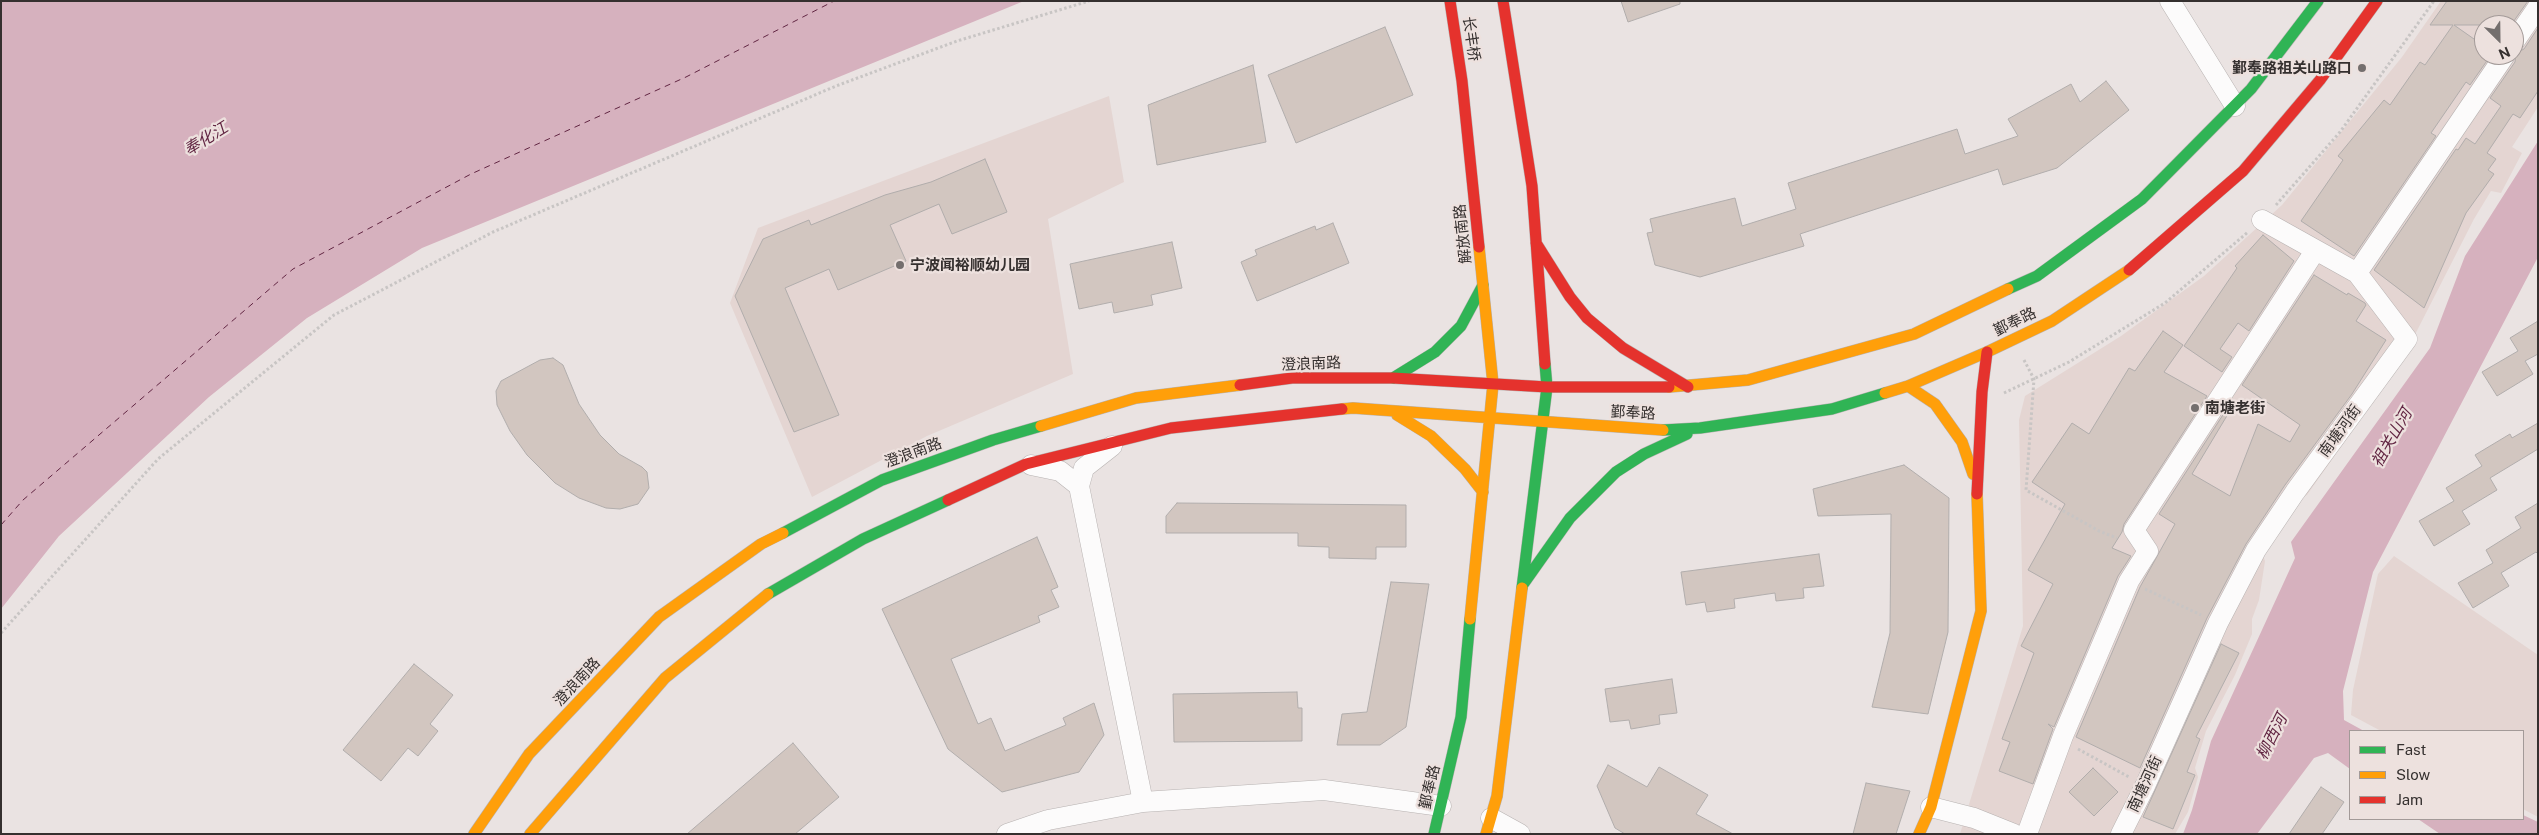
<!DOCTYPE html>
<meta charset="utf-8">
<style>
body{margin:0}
#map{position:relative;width:2539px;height:835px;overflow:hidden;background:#eae3e2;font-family:"Public Sans",sans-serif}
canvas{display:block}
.frame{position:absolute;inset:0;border:2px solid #35302f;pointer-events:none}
.legend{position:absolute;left:2349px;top:730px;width:175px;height:90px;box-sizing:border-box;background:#ede1de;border:1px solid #a39a98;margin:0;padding:6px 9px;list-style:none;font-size:15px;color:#35302f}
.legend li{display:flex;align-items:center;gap:10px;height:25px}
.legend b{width:25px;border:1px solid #a39a98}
.north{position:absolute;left:2474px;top:15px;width:50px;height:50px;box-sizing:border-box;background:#ede1de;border:1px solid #a39a98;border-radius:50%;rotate:157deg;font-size:14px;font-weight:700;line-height:20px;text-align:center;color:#35302f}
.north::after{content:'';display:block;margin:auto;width:18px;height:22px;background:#746f6e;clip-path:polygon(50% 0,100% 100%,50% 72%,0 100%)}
</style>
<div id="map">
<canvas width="2539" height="835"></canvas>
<div class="frame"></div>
<ul class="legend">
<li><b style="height:6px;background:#30b455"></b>Fast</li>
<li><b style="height:6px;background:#ff9f0a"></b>Slow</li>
<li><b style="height:6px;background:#e5322d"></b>Jam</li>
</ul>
<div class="north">N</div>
</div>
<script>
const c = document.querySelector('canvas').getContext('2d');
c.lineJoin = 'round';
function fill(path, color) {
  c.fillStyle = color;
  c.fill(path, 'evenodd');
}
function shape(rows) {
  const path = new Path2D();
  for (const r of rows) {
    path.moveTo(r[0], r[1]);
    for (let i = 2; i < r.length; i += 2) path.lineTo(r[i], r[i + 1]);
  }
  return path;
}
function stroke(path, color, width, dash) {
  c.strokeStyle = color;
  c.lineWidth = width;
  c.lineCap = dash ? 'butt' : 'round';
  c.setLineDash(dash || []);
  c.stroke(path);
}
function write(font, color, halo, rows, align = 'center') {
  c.font = font + ' "Public Sans","Noto Sans SC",sans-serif';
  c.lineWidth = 4.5;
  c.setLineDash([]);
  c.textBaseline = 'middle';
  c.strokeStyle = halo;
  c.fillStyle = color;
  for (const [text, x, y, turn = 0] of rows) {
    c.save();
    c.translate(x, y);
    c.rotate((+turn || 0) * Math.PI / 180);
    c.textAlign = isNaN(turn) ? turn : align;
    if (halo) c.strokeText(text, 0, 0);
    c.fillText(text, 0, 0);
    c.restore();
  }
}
fill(shape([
 [2441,1,2538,1,2538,107,2512,147,2522,153,2501,193,2491,191,2474,219,2402,360,2307,495,2293,499,2261,550,2265,561,2259,600,2252,619,2252,634,2235,675,2206,731,2195,768,2198,777,2188,812,2175,834,1960,834,2023,626,2019,420,2025,396,2121,336,2204,276,2282,205,2402,57],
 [2484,25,2514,25,2514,55,2484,55],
 [1109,96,1124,182,1048,219,1073,374,927,436,812,497,730,303,758,228],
 [2394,556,2538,655,2538,817,2523,809,2523,731,2381,731,2351,715,2353,690,2378,574]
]), '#e4d5d2');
fill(shape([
 [1,1,1024,1,422,248,307,318,209,397,59,536,1,609],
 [2538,141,2538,257,2373,572,2343,691,2344,720,2364,731,2350,731,2350,769,2328,753,2314,758,2257,834,2183,834,2192,810,2211,741,2295,558,2291,542,2430,348,2465,256],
 [2523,815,2538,822,2538,834,2440,834,2418,819,2523,819]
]), '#d6b1be');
stroke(shape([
 [1,525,23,500,293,269,471,174,686,77,834,1]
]), '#622643', 1, [6, 5]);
const building = shape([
 [1621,1,1680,1,1680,4,1628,22,1621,1],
 [2447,1,2528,1,2511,25,2454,25,2484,46,2484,55,2491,55,2470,85,2466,82,2431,133,2436,136,2354,256,2301,221,2343,160,2338,156,2384,100,2390,105,2420,62,2425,65,2453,25,2430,25,2447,1],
 [1385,27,1413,95,1296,143,1268,75,1385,27],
 [2538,28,2538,91,2520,118,2513,114,2487,153,2496,159,2488,170,2494,174,2466,213,2424,308,2374,270,2456,149,2458,150,2466,138,2475,144,2501,106,2490,98,2515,62,2516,53,2524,49,2538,28],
 [1253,65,1266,142,1157,165,1148,105,1253,65],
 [2106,81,2129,110,2057,168,2003,185,1998,169,1800,234,1804,246,1700,277,1655,265,1647,233,1653,232,1650,219,1735,198,1742,226,1796,209,1788,183,1957,129,1965,154,2018,136,2008,119,2071,84,2080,102,2106,81],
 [985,159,1007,212,952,234,939,204,890,225,906,261,838,290,829,269,785,288,839,415,794,432,735,296,763,239,809,220,811,225,885,195,931,182,985,159],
 [1333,223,1349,263,1257,301,1241,262,1257,255,1255,250,1315,226,1316,230,1333,223],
 [2263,235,2294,261,2249,331,2238,323,2220,349,2232,357,2222,372,2184,346,2237,268,2235,266,2263,235],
 [1172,242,1182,288,1151,295,1153,305,1114,313,1112,302,1079,309,1070,264,1172,242],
 [2314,275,2347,295,2348,293,2365,303,2366,305,2356,321,2386,340,2352,394,2285,485,2246,544,2207,618,2140,768,2076,737,2140,587,2175,524,2159,514,2228,407,2231,409,2192,474,2230,496,2258,424,2290,442,2300,425,2242,385,2314,275],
 [2538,321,2538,354,2525,361,2533,374,2497,396,2482,372,2518,351,2510,338,2538,321],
 [2163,331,2183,345,2164,372,2207,396,2124,524,2122,532,2112,548,2131,556,2118,576,2054,727,2048,724,2053,729,2033,784,1999,771,2010,742,2002,739,2034,653,2021,646,2053,584,2028,570,2065,504,2032,482,2072,423,2089,434,2129,368,2135,371,2163,331],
 [553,358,563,365,579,404,600,435,619,454,642,467,647,472,649,488,638,504,620,509,606,508,579,498,555,483,527,455,510,431,497,405,496,391,501,381,540,360,553,358],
 [2538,423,2538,449,2490,478,2497,490,2462,511,2470,524,2434,546,2419,521,2454,501,2446,488,2482,466,2475,455,2510,434,2512,438,2538,423],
 [1904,465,1949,498,1948,632,1928,714,1872,707,1890,633,1891,514,1818,516,1813,489,1904,465],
 [1177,503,1406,505,1406,547,1376,547,1376,559,1329,558,1329,547,1298,546,1298,533,1166,533,1166,516,1177,503],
 [2538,503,2538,554,2536,552,2501,573,2509,586,2473,608,2458,583,2493,563,2486,550,2521,528,2515,517,2538,503],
 [1037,537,1058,587,1051,590,1059,607,1038,616,1040,622,951,659,978,724,991,718,1005,751,1066,725,1063,718,1094,703,1104,735,1079,772,1002,792,948,749,882,609,1037,537],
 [1819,554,1824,586,1803,588,1804,598,1776,601,1775,593,1734,599,1735,608,1707,612,1705,602,1686,605,1681,572,1819,554],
 [1391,582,1429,584,1406,727,1380,745,1337,745,1342,714,1367,712,1391,582],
 [2221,644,2239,653,2196,737,2200,739,2187,772,2195,775,2173,829,2143,817,2221,644],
 [414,664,453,695,430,724,438,731,418,756,408,748,381,781,343,750,414,664],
 [1672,679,1677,713,1659,715,1660,724,1631,729,1629,720,1610,722,1605,689,1672,679],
 [1297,692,1298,708,1302,708,1302,741,1174,742,1173,694,1297,692],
 [793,743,839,797,795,834,687,834,793,743],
 [1608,765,1647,787,1659,767,1708,795,1696,814,1733,834,1625,834,1615,828,1597,786,1608,765],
 [2093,768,2118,792,2094,816,2069,792,2093,768],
 [1866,783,1910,791,1896,834,1853,834,1866,783],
 [2321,787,2344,802,2322,834,2289,834,2321,787]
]);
fill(building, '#d2c6c0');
stroke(building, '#b1adac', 1);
const street = shape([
 [2170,1,2235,106],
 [2514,42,2538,7],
 [2262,220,2357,273],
 [1031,465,1060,471,1079,486,1084,468,1112,446],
 [1079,486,1143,802,1324,790,1441,806],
 [1931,807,1974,818,2014,834],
 [1491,818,1520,834],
 [1007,834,1048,820,1143,802],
 [2027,834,2063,736,2129,581,2148,551,2134,530,2315,251],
 [2121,834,2145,786,2218,623,2256,550,2295,492,2407,339,2357,273,2505,55]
]);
const fast = shape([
 [2008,289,2037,276,2142,199,2251,89,2318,1],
 [1393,378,1435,352,1461,326,1483,285],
 [1663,430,1700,428,1832,409,1885,393],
 [783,533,882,480,993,440,1041,426],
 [1524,583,1570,518,1616,472,1644,454,1687,434],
 [1522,588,1547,387,1545,364],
 [768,594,863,539,948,500],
 [1434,834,1461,717,1470,619]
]);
const slow = shape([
 [1908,386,1935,404,1962,442,1973,474],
 [1669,387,1748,380,1914,334,2008,289],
 [1885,393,1908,386,1987,352,2052,321,2129,270],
 [1342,409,1353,408,1663,430],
 [1397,415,1431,436,1465,469,1483,492],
 [1041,426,1136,398,1240,385],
 [1470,619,1493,384,1479,247],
 [474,834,529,754,659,617,761,544,783,533],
 [530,834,665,678,768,594],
 [1486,834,1497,796,1522,588],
 [1919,834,1931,807,1981,611,1977,494]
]);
const jam = shape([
 [1450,1,1462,81,1479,247],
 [1503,1,1532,186,1545,364],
 [1536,243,1570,297,1587,318,1623,348,1688,387],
 [2129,270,2243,171,2320,80,2377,1],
 [1240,385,1292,378,1393,378,1547,387,1669,387],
 [1977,494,1982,392,1987,352],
 [948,500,1026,464,1171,428,1342,409]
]);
stroke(street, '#b7b2b1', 21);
stroke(fast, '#b7b2b1', 12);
stroke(slow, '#b7b2b1', 12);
stroke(jam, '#b7b2b1', 12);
stroke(shape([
 [2276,205,2340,132,2434,1],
 [2024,360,2034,379,2026,490,2099,531,2117,538],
 [2004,393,2069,362,2165,303,2248,232],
 [2145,589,2201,615],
 [1,633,158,459,334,315,493,232,836,86,957,41,1089,1],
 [2078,749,2129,777]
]), '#c8c5c4', 3, [2.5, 2.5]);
stroke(street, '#fcfbfb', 20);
stroke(fast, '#30b455', 11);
stroke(slow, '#ff9f0a', 11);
stroke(jam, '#e5322d', 11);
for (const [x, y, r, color] of [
 [2362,68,5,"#746f6e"],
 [900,265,5,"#746f6e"],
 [2195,408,5,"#746f6e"]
]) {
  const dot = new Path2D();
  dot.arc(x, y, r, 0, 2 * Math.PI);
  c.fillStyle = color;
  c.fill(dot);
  stroke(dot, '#ede1de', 2);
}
write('15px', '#35302f', '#ede1de', [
 ["长丰桥",1471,39,82],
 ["解放南路",1463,234,-96],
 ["鄞奉路",2015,322,-26],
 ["澄浪南路",1311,364,-2],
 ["鄞奉路",1633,413,3],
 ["南塘河街",2340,431,-54],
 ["澄浪南路",913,453,-20],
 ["澄浪南路",577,682,-47],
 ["南塘河街",2145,784,-65],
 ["鄞奉路",1430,787,-77]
]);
write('bold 15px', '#35302f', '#ede1de', [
 ["鄞奉路祖关山路口",2352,68,"right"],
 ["宁波闻裕顺幼儿园",910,265],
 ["南塘老街",2205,408]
], 'left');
write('italic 16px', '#622643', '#ede1de', [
 ["奉化江",206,139,-32],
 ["祖关山河",2392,438,-60],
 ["柳西河",2272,737,-63]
]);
</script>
